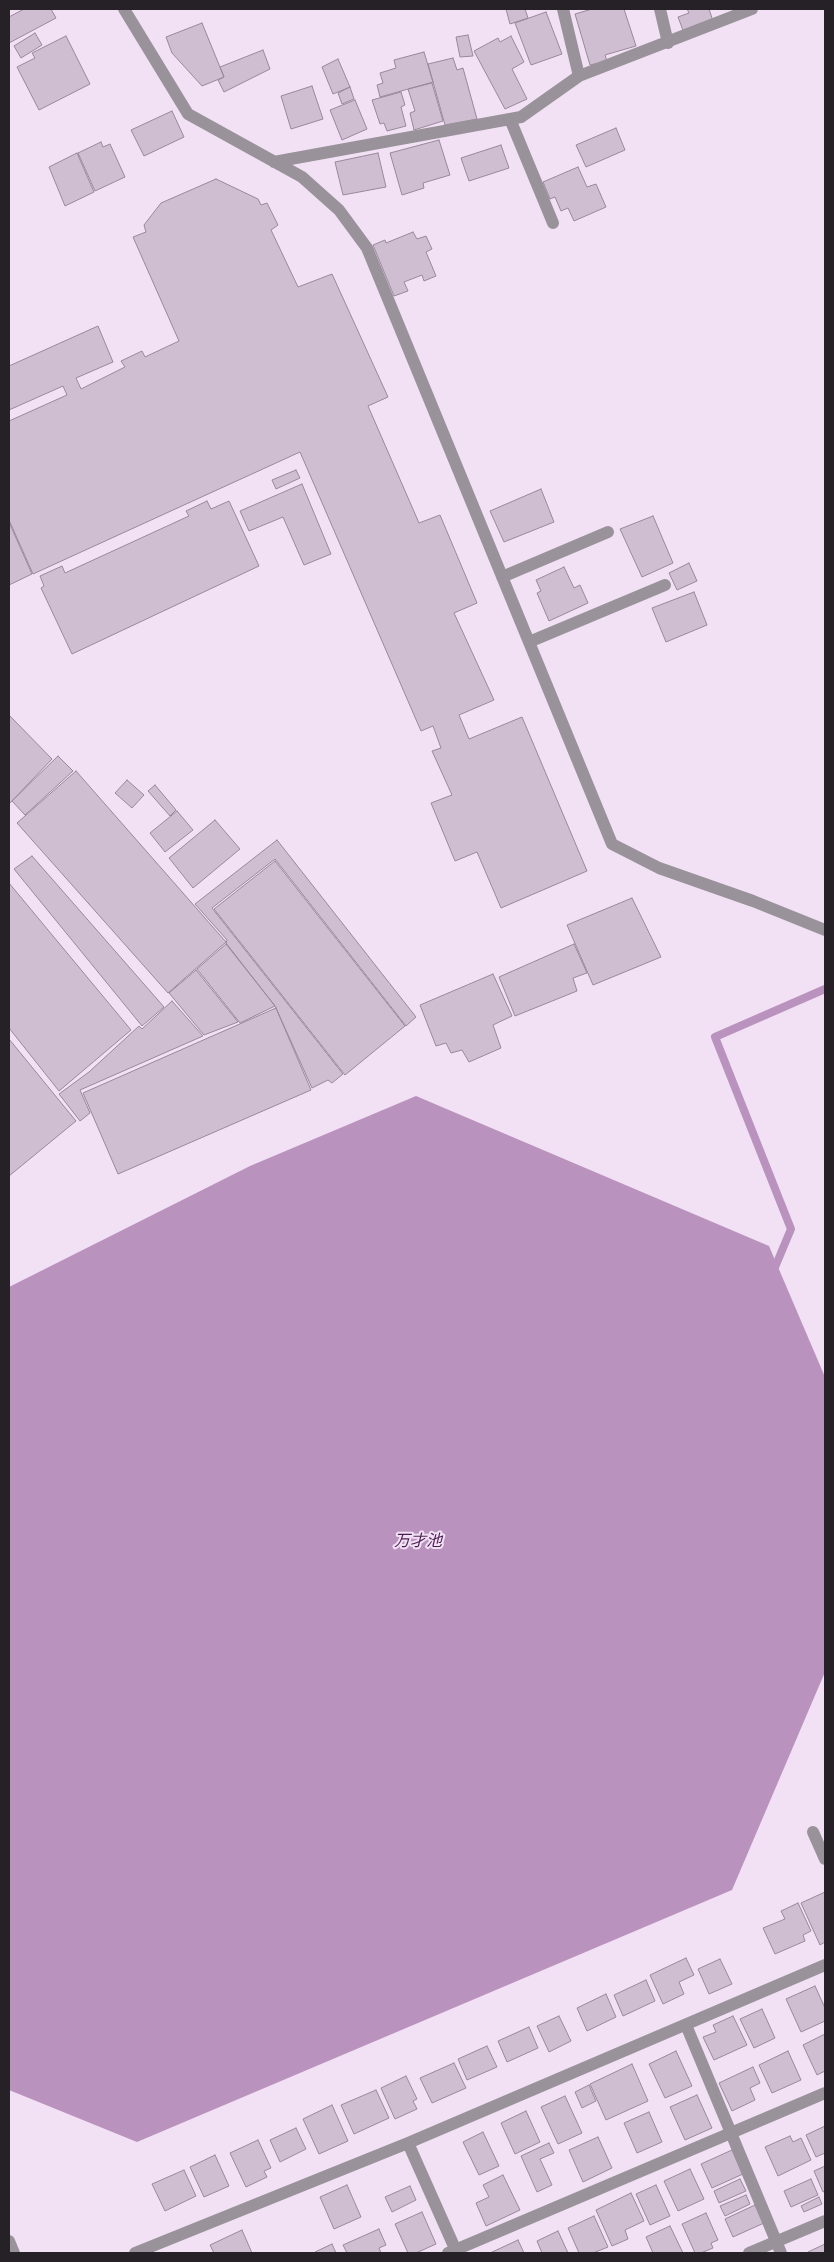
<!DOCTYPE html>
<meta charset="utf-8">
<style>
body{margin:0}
#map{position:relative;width:834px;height:2262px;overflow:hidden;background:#f2e1f4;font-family:Quicksand,sans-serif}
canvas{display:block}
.frame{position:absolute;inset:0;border:10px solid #262027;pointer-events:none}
</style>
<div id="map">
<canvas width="834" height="2262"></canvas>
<div class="frame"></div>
</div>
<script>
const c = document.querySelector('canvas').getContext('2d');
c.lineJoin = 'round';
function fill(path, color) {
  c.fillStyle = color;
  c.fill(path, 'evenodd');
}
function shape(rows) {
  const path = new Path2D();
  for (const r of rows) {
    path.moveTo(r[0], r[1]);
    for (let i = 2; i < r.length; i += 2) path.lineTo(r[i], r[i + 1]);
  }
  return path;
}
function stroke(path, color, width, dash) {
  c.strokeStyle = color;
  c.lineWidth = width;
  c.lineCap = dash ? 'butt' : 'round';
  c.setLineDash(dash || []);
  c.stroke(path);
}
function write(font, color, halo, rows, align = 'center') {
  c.font = font + ' Quicksand,"Noto Sans JP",sans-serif';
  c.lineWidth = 4;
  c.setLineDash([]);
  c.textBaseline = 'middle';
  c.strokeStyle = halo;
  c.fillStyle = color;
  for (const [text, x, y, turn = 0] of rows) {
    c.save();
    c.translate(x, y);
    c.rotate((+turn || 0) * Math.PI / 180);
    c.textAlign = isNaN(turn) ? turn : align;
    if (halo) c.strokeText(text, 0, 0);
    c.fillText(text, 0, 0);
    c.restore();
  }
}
fill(shape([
 [416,1096,769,1246,825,1377,825,1672,732,1890,137,2142,9,2090,9,1287,250,1166]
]), '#b993be');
stroke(shape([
 [773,1272,791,1229,715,1037,825,989]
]), '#b993be', 8);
const building = shape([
 [24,9,51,9,56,18,9,43,9,17,24,9],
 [506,9,525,9,528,18,510,24,506,9],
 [592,9,624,9,636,46,605,55,607,61,590,65,575,14,592,9],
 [687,9,709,9,713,21,684,33,678,17,689,13,687,9],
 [546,12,562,54,531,65,515,23,546,12],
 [202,23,224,77,202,86,172,53,166,37,202,23],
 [35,33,42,45,21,58,14,46,35,33],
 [468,35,473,56,460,57,456,37,468,35],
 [66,36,90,84,39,110,17,67,35,58,32,53,66,36],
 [511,36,524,62,512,69,527,99,505,109,474,51,498,38,500,42,511,36],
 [263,50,270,69,224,92,218,80,224,77,220,67,263,50],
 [424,52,433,82,380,97,377,85,383,83,380,73,396,68,394,60,424,52],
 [453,58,457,70,463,68,477,119,445,125,428,64,453,58],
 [338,59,350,87,333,94,322,67,338,59],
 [432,83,443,121,414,130,410,113,415,111,408,89,432,83],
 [312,86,323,119,291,129,281,96,312,86],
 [350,87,354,99,342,104,338,93,350,87],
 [401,92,405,105,401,107,406,126,387,131,384,123,380,124,372,100,401,92],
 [355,100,367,129,342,140,330,110,355,100],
 [172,111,184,137,144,156,131,130,172,111],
 [616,128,625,150,586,167,576,145,616,128],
 [439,140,450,175,423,183,424,188,402,195,390,153,439,140],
 [101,142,103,147,110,144,125,177,95,191,78,153,101,142],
 [501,145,509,168,469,181,461,158,501,145],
 [77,153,94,192,65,206,49,167,77,153],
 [378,153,386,187,343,195,335,162,378,153],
 [578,167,587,187,596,184,606,207,574,221,568,208,561,211,555,197,550,199,543,182,578,167],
 [216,179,258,199,261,205,267,203,278,225,271,230,298,287,332,274,388,397,368,406,419,523,440,515,477,603,454,613,494,700,459,715,469,739,522,717,587,871,501,908,477,852,455,861,431,803,452,795,432,751,441,748,433,726,421,731,300,452,33,574,9,520,9,421,67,395,63,386,9,410,9,366,98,326,113,362,76,378,81,389,125,367,121,361,142,351,145,357,179,341,133,237,146,232,144,225,161,203,216,179],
 [413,232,417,239,426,236,432,249,426,252,436,276,424,281,422,275,404,282,408,291,394,296,373,245,385,240,386,243,413,232],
 [296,470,300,478,276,489,272,480,296,470],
 [302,484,331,554,304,565,283,517,249,531,240,511,302,484],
 [541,489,554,522,504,542,490,511,541,489],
 [207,501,211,509,229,501,259,566,72,654,41,588,44,586,40,576,62,566,65,573,189,516,186,511,207,501],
 [653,516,673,563,642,577,620,529,653,516],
 [9,522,32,574,9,585,9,522],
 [689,563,697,581,677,590,669,573,689,563],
 [564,567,574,588,580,585,588,603,549,621,537,593,541,591,536,580,564,567],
 [694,592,707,625,666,642,652,608,694,592],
 [9,715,52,759,9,804,9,715],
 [58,756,73,771,25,815,12,801,58,756],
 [76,771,226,942,168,993,17,823,76,771],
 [127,780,144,795,132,808,115,793,127,780],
 [155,785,176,810,170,816,148,791,155,785],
 [177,811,193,830,165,852,150,833,177,811],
 [215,820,240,849,193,888,169,858,215,820],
 [277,840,416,1017,406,1026,275,859,212,908,343,1074,332,1083,328,1080,312,1088,275,1006,226,943,227,940,195,904,277,840],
 [32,856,164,1007,142,1026,14,869,32,856],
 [275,861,405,1026,345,1075,214,909,275,861],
 [9,883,131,1030,59,1091,9,1028,9,883],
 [632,898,661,957,593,985,567,925,632,898],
 [226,944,275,1006,240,1023,197,969,226,944],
 [574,944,587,973,573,978,577,991,515,1016,499,977,574,944],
 [196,970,238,1022,204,1035,169,993,196,970],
 [493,974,512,1016,493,1025,501,1048,469,1062,462,1050,451,1053,446,1043,436,1046,420,1005,493,974],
 [172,1001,203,1036,80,1090,90,1113,80,1121,59,1094,89,1072,139,1026,142,1029,172,1001],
 [276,1008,311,1090,118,1174,83,1093,276,1008],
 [9,1039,76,1121,9,1176,9,1039],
 [825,1892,825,1942,820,1945,801,1903,825,1892],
 [798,1903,811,1931,803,1935,805,1941,775,1954,763,1928,785,1919,781,1911,798,1903],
 [686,1958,694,1975,679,1982,684,1994,663,2004,650,1975,686,1958],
 [720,1959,732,1984,709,1994,698,1969,720,1959],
 [646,1980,655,2001,623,2016,614,1995,646,1980],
 [815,1986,825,2008,825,2021,801,2032,786,1999,815,1986],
 [606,1994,616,2017,587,2031,577,2008,606,1994],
 [762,2009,775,2038,754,2048,740,2019,762,2009],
 [559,2016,571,2041,549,2052,537,2026,559,2016],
 [733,2016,747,2045,714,2060,703,2037,716,2032,713,2025,733,2016],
 [529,2027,538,2048,507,2062,498,2041,529,2027],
 [825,2034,825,2071,817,2075,803,2045,825,2034],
 [487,2046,497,2067,467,2080,458,2059,487,2046],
 [676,2051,692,2086,665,2098,649,2064,676,2051],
 [788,2051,801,2080,772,2093,759,2065,788,2051],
 [454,2063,466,2088,432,2103,420,2078,454,2063],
 [632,2064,648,2101,606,2120,590,2084,632,2064],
 [753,2067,760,2083,750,2088,755,2100,732,2111,719,2083,753,2067],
 [406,2076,417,2099,413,2101,417,2109,395,2119,381,2088,406,2076],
 [589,2085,596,2101,582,2108,575,2092,589,2085],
 [376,2090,389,2118,354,2134,341,2105,376,2090],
 [697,2095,712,2128,685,2140,670,2107,697,2095],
 [565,2096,582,2133,558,2144,541,2107,565,2096],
 [332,2105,348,2141,319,2154,303,2119,332,2105],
 [526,2111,540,2142,515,2154,501,2123,526,2111],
 [649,2112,662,2142,637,2153,624,2123,649,2112],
 [825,2126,825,2153,816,2157,806,2135,825,2126],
 [296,2128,306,2149,280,2162,270,2140,296,2128],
 [483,2132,499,2166,479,2175,463,2142,483,2132],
 [790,2136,793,2142,801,2138,811,2160,778,2176,765,2147,790,2136],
 [598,2137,612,2168,583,2182,569,2150,598,2137],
 [258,2140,271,2168,264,2171,267,2177,246,2187,230,2153,258,2140],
 [549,2143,554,2153,540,2159,552,2185,537,2192,521,2156,549,2143],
 [732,2150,743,2174,712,2188,701,2164,732,2150],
 [215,2155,229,2186,204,2197,190,2167,215,2155],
 [825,2166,825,2191,823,2192,814,2171,825,2166],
 [690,2169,704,2199,678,2211,664,2181,690,2169],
 [184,2170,196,2196,165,2211,152,2184,184,2170],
 [503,2175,520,2210,486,2226,476,2203,489,2197,483,2185,503,2175],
 [740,2179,746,2191,719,2203,714,2191,740,2179],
 [811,2179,818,2195,791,2207,784,2191,811,2179],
 [347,2185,361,2217,334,2229,320,2197,347,2185],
 [656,2185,670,2216,650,2225,636,2194,656,2185],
 [410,2186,416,2200,392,2212,385,2197,410,2186],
 [631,2193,644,2221,625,2230,628,2239,612,2246,596,2210,631,2193],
 [746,2195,750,2204,725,2216,720,2206,746,2195],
 [819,2197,822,2204,804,2212,801,2206,819,2197],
 [755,2205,764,2223,733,2237,725,2219,755,2205],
 [422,2212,436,2244,416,2253,408,2253,395,2224,422,2212],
 [706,2213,718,2240,711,2243,713,2248,701,2253,695,2253,682,2224,706,2213],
 [594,2216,608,2247,593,2253,579,2253,568,2228,594,2216],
 [670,2226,683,2253,653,2253,646,2237,670,2226],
 [379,2229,386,2245,379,2248,381,2253,347,2253,343,2245,379,2229],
 [242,2230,252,2253,214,2253,210,2245,242,2230],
 [558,2231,568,2253,542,2253,537,2241,558,2231],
 [518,2240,524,2253,490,2253,518,2240],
 [332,2244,336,2253,316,2253,315,2252,332,2244],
 [825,2244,825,2253,809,2253,808,2252,825,2244]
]);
fill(building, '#cfbed1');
stroke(building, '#98889a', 1);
stroke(shape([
 [124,9,188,114,302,177,339,210,367,248,612,844,659,868,753,901,825,930],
 [563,9,579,76],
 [660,9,668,43],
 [510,119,553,223],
 [274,162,521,117,579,76,752,9],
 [502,577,608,532],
 [529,642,665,585],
 [813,1832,825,1859],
 [686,2025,781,2253],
 [408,2143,457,2253],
 [9,2241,14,2253],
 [135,2253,408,2143,825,1965],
 [448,2253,825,2093],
 [749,2253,825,2221]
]), '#99929a', 12);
write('italic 16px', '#4d1e54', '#f2e1f4', [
 ["万才池",418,1541]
]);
</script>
